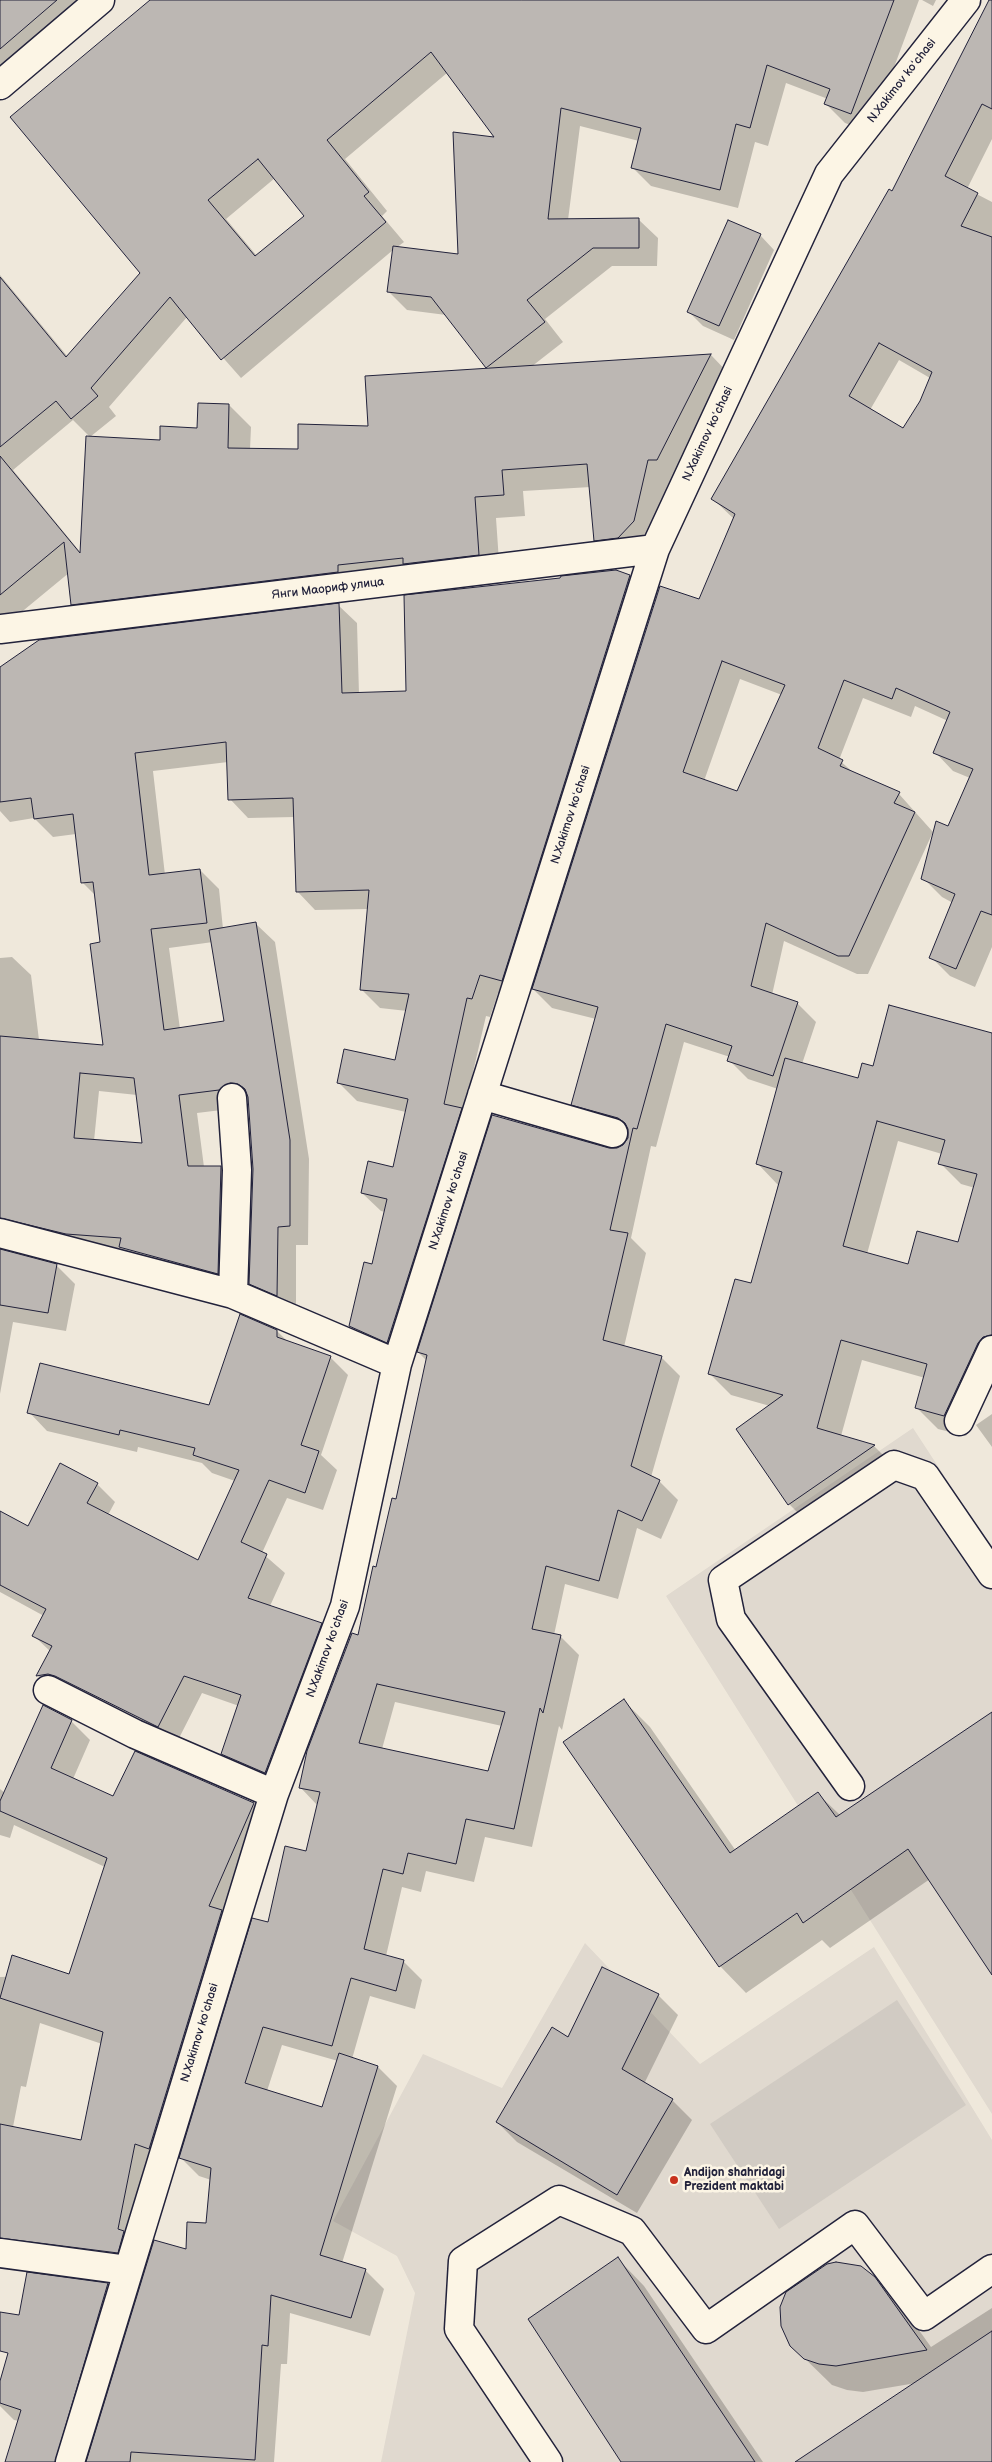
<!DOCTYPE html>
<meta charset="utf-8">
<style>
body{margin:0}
canvas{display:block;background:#efe8db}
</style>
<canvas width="992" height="2462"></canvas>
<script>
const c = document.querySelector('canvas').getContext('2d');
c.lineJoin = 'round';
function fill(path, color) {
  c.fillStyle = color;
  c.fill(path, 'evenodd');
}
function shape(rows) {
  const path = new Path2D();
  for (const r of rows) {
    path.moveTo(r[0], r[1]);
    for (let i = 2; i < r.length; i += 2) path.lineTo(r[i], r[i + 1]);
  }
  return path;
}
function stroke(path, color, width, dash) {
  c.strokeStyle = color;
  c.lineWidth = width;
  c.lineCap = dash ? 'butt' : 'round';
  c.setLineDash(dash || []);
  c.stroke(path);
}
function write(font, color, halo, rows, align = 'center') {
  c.font = font + ' "Balsamiq Sans",sans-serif';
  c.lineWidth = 5;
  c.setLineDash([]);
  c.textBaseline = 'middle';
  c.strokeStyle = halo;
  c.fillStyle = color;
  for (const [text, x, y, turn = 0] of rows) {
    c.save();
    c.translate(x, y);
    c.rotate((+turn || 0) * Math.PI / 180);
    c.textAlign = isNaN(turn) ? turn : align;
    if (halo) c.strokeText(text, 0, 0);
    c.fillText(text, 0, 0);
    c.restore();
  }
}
fill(shape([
 [913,1428,992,1549,992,2114,666,1596],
 [585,1943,700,2064,874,1947,992,2140,992,2462,381,2462,415,2293,397,2256,333,2221,423,2054,502,2088]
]), '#e0d9cf');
fill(shape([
 [897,2000,966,2105,779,2229,710,2124]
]), '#d1cbc3');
fill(shape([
 [0,0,96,0,0,83],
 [152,0,919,0,870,132,845,123,826,104,828,99,786,83,768,146,755,142,738,208,651,186,632,167,639,141,580,126,568,220,639,220,658,238,657,266,612,266,545,319,563,342,531,367,711,355,732,377,679,481,670,482,655,543,617,562,595,540,591,487,523,491,525,516,496,518,500,576,118,623,97,602,109,594,81,563,7,624,0,626,0,275,68,357,142,273],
 [447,73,496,139,459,255,396,248,404,242,382,216,387,211,345,159],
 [275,178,306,216,257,256,226,219],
 [393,250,389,292,407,310,446,315,490,369,369,428,299,451,250,450,251,427,229,405,198,429,161,442,81,553,13,470,73,420,90,437,116,416,109,407,187,317,241,378],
 [922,0,936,0,933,6],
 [992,16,992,139,967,189,992,202,992,947,975,987,950,976,931,957,953,903,942,897,923,878,949,828,970,778,953,771,935,752,948,721,915,706,911,717,863,698,839,760,854,773,899,794,933,832,868,974,857,974,784,941,772,995,797,1003,816,1022,802,1064,859,1080,874,1067,992,1035,992,1378,966,1436,938,1429,917,1408,925,1378,862,1360,841,1436,874,1446,895,1467,810,1525,789,1504,737,1429,770,1406,731,1395,710,1374,752,1285,778,1185,758,1164,778,1089,748,1079,729,1060,730,1057,684,1042,656,1147,651,1146,631,1238,646,1253,624,1347,661,1357,680,1376,651,1477,659,1481,678,1500,661,1539,637,1528,618,1599,565,1584,554,1635,560,1636,579,1655,562,1730,559,1726,532,1847,485,1837,474,1882,426,1871,421,1892,402,1887,386,1956,403,1961,422,1980,415,2009,370,1996,352,2059,378,2067,397,2086,342,2263,365,2270,384,2289,370,2336,290,2313,287,2364,281,2364,274,2462,88,2462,187,2250,207,2224,211,2180,199,2176,181,2158,269,1924,307,1852,318,1806,300,1787,359,1637,397,1500,427,1361,418,1352,608,1149,618,1149,624,1146,629,1138,629,1134,592,1123,573,1104,596,1019,552,1008,533,989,734,519,712,498,892,193],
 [899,360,930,378,921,401,903,429,870,410],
 [740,679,782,695,738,793,704,781],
 [898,1141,942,1154,940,1163,961,1184,975,1188,959,1244,909,1266,867,1254],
 [395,1702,502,1726,489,1773,382,1749],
 [282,2045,338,2061,323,2109,267,2091],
 [760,235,774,250,734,340,703,326,689,312],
 [616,571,630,576,648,595,520,999,498,993,490,1017,486,1016,406,1361,369,1345,350,1326,373,1265,385,1212,381,1211,362,1193,394,1168,406,1112,357,1101,338,1082,396,1062,407,1011,380,1008,362,990,369,909,315,910,297,891,295,817,248,818,230,799,228,762,153,771,165,875,200,870,219,889,223,929,256,924,275,942,309,1159,308,1245,296,1245,296,1314,269,1302,250,1283,254,1169,249,1101,238,1108,197,1113,204,1167,221,1167,239,1186,236,1292,3,1248,3,1250,56,1265,75,1284,66,1331,13,1322,0,1394,0,958,12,957,31,975,39,1040,105,1046,102,943,96,896,82,882,76,834,53,837,34,818,10,822,0,811,0,668,338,605,357,623,359,694,408,692,561,580],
 [213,942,226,1022,180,1029,169,948],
 [99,1091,137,1095,144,1144,94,1141],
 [277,1331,288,1342,330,1357,348,1375,321,1455,337,1470,323,1510,287,1498,262,1553,285,1573,270,1606,321,1624,339,1642,283,1790,241,1772,223,1754,239,1706,202,1693,176,1744,56,1694,38,1676,51,1652,33,1635,44,1616,0,1592,0,1529,28,1528,97,1484,115,1502,108,1515,199,1562,235,1481,212,1473,202,1463,138,1447,137,1452,47,1431,29,1412,210,1407],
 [992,1414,992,1447,976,1425],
 [624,1701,650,1727,736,1851,818,1794,840,1815,992,1714,992,1973,930,1879,830,1948,822,1940,746,1993,720,1966],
 [71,1721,90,1740,73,1779,114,1798,136,1753,254,1804,273,1822,136,2271,61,2261,43,2242,22,2229,12,2256,0,2253,0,1977,70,1975,105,1867,14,1825,10,1838,0,1835,0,1789,5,1793],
 [40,2023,102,2044,82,2142,13,2127,21,2086,26,2087],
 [658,1995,678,2015,644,2084,672,2100,692,2120,637,2213,517,2142,497,2122,568,2038],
 [618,2259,644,2286,763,2462,623,2462],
 [33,2274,108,2284,126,2303,78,2462,7,2462,19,2421,14,2420,0,2406,0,2385],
 [874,2278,901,2305,931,2347,992,2308,992,2462,797,2462,916,2383,863,2392,847,2390,832,2385,791,2345]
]), '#0003');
const building = shape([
 [0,0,57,0,0,49,0,0],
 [150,0,894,0,851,114,824,104,830,89,767,65,750,128,736,124,720,190,631,168,641,128,561,108,548,219,639,218,639,248,593,248,527,300,545,322,486,368,431,297,387,292,393,246,458,254,453,132,494,137,431,52,327,140,369,192,364,196,386,222,221,360,170,297,91,388,98,396,71,419,56,401,0,447,0,277,66,357,140,273,10,117,150,0],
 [258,159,304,216,255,256,208,200,258,159],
 [989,0,992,0,992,109,982,104,945,176,978,193,961,226,992,237,992,915,981,911,956,969,929,958,955,894,921,879,936,821,948,826,973,769,933,753,950,712,896,688,892,699,844,680,818,748,843,760,840,766,900,792,894,803,915,812,849,956,838,956,766,923,751,986,798,1002,773,1076,727,1061,732,1046,666,1024,637,1129,633,1128,610,1230,628,1233,603,1340,662,1356,631,1466,660,1480,642,1521,618,1510,599,1581,546,1566,532,1629,561,1635,543,1713,540,1708,514,1829,466,1819,456,1864,408,1853,403,1874,383,1869,364,1949,404,1960,396,1991,351,1978,332,2046,263,2027,245,2083,322,2107,339,2053,378,2066,320,2255,366,2269,351,2318,271,2295,268,2346,262,2345,255,2460,131,2452,130,2462,86,2462,154,2240,186,2249,187,2222,206,2223,211,2168,179,2158,252,1918,268,1922,285,1846,306,1851,320,1792,299,1788,307,1751,352,1633,358,1635,373,1566,376,1567,392,1498,396,1499,427,1355,417,1352,492,1115,609,1148,617,1148,623,1145,628,1138,628,1129,625,1123,618,1118,571,1105,598,1007,532,989,660,586,699,599,735,514,711,499,889,189,892,191,989,0],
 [879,343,932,372,920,401,903,428,849,396,879,343],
 [722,661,785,685,737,791,683,772,722,661],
 [377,1684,505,1712,488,1771,359,1743,377,1684],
 [728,220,761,234,719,326,687,312,728,220],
 [711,354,657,460,648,460,634,521,618,538,594,541,587,464,502,470,504,495,475,497,479,555,403,564,403,558,338,565,338,572,71,605,64,542,0,595,0,456,80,553,86,436,160,440,160,426,197,428,198,403,229,404,228,448,298,449,298,424,368,426,365,376,711,354],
 [616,570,630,575,502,981,480,975,472,999,467,998,444,1104,462,1108,387,1343,349,1326,364,1262,372,1264,387,1199,361,1193,368,1161,393,1167,408,1099,337,1083,344,1049,395,1060,409,994,360,990,369,890,296,892,293,798,228,800,226,742,135,753,149,875,200,869,207,923,151,929,164,1030,224,1021,209,930,256,922,290,1140,290,1226,278,1227,277,1296,249,1284,253,1169,248,1097,245,1089,238,1084,230,1083,219,1090,179,1095,188,1166,221,1166,218,1274,119,1247,121,1238,66,1234,0,1218,0,1036,103,1045,90,944,100,942,93,882,81,883,73,814,34,819,31,798,0,802,0,667,39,640,339,603,342,693,406,691,404,595,560,578,561,576,616,570],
 [80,1073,134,1078,142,1143,74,1138,80,1073],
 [889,1005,992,1033,992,1335,983,1337,978,1343,944,1416,915,1408,927,1364,841,1340,817,1428,875,1445,788,1505,736,1429,783,1395,708,1374,735,1279,751,1283,782,1172,756,1164,785,1058,858,1078,862,1063,873,1066,889,1005],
 [877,1121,945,1140,938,1164,977,1174,958,1242,917,1231,908,1264,843,1246,877,1121],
 [0,1249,57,1264,48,1313,0,1305,0,1249],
 [240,1314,277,1330,277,1337,331,1356,301,1445,319,1451,305,1493,269,1480,241,1542,267,1554,248,1598,322,1623,265,1773,221,1754,241,1695,184,1676,158,1727,55,1676,48,1674,36,1676,52,1646,32,1636,46,1609,0,1585,0,1511,28,1526,60,1463,98,1483,87,1503,198,1560,239,1470,193,1455,195,1448,120,1430,119,1435,27,1413,40,1363,209,1405,240,1314],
 [624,1699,730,1853,818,1792,836,1817,992,1712,992,1975,908,1849,803,1923,797,1913,719,1967,563,1742,624,1699],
 [43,1705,72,1720,51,1768,113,1796,135,1751,254,1803,209,1906,222,1910,149,2149,135,2144,118,2229,124,2231,118,2253,0,2238,0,2124,81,2140,103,2032,0,1998,12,1955,69,1974,107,1858,0,1811,0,1801,43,1705],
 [602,1967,659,1994,622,2069,673,2099,617,2195,496,2122,552,2027,568,2037,602,1967],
 [618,2257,755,2462,621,2462,528,2319,618,2257],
 [836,2262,861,2266,875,2277,927,2350,836,2366,819,2364,804,2359,790,2346,781,2326,780,2307,786,2292,827,2264,836,2262],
 [27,2272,108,2283,55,2462,5,2462,21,2410,0,2403,0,2381,8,2353,0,2351,0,2312,19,2315,27,2272],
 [992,2331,992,2462,795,2462,992,2331]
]);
fill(building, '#bcb7b3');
stroke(building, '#22223b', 1);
const minor = shape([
 [0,85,100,0],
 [0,629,655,549],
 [482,1095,613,1133],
 [232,1098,237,1170,233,1294],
 [0,1233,233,1294,397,1364],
 [959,1421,992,1350],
 [48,1690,135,1734,274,1794],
 [850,1786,731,1619,723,1580,894,1465,925,1476,992,1574],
 [0,2253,127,2270],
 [70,2462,274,1794,345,1606,397,1364,655,549,829,174,966,0],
 [548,2462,459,2329,463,2261,559,2200,632,2231,706,2329,855,2225,924,2316,992,2269]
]);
stroke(minor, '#22223b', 31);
stroke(minor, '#fcf5e5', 28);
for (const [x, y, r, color] of [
 [674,2180,5,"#c8321e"]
]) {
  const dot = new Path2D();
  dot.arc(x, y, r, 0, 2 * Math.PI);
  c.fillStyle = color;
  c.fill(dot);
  stroke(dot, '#fcf5e5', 2);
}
write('12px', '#22223b', '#fcf5e5', [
 ["N.Xakimov koʻchasi",902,81,-52],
 ["N.Xakimov koʻchasi",708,434,-65],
 ["Янги Маориф улица",328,589,-7],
 ["N.Xakimov koʻchasi",571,815,-72],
 ["N.Xakimov koʻchasi",449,1201,-72],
 ["N.Xakimov koʻchasi",328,1649,-70],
 ["N.Xakimov koʻchasi",200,2033,-73]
]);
write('bold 12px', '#22223b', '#fcf5e5', [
 ["Andijon shahridagi",684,2173],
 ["Prezident maktabi",684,2187]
], 'left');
</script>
